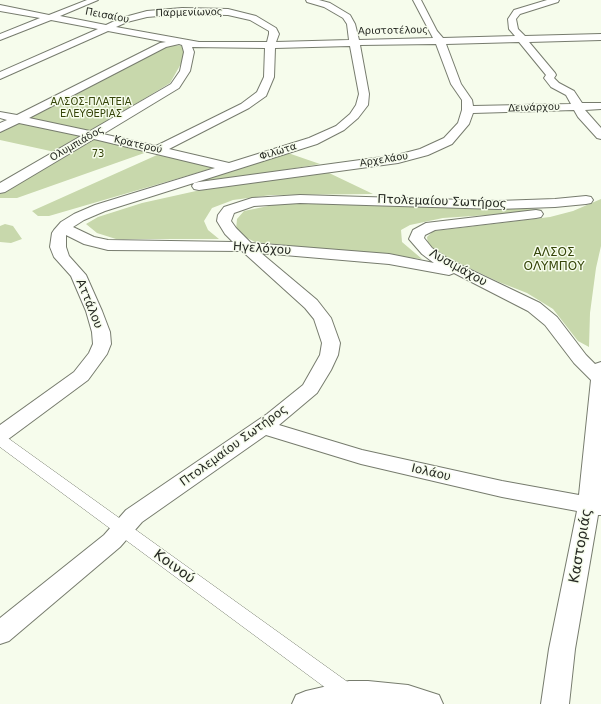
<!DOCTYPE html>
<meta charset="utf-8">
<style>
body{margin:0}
canvas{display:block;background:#f6fcec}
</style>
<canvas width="601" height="704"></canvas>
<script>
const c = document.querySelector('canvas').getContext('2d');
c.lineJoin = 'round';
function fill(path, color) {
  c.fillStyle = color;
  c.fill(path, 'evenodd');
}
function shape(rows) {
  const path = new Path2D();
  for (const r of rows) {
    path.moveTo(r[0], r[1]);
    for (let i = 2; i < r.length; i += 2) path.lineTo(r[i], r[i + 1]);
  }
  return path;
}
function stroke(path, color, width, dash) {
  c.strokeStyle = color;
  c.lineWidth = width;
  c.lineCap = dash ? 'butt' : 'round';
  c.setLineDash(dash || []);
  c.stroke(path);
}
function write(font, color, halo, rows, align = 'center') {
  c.font = font + ' "DejaVu Sans",sans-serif';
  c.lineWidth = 3;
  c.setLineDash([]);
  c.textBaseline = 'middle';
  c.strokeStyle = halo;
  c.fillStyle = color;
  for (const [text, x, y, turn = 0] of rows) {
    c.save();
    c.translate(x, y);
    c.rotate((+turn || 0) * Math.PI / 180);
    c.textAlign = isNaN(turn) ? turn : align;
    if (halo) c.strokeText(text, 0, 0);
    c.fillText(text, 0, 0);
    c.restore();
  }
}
fill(shape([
 [172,45,184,46,184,52,182,62,170,83,91,131,27,118,155,51],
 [18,122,84,136,55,152,0,140,0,132],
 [101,139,150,151,17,198,0,198,0,194,2,193,93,140],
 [288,153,320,164,229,179,196,182],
 [157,155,217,167,49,216,38,216,32,211],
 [327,172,373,194,271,195,233,200,212,208,204,221,208,230,219,239,116,239,97,233,86,224,98,217,142,203,196,191],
 [601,199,601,246,596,268,590,313,589,347,578,341,553,309,527,293,499,282,442,255,428,244,427,237,433,231,550,217,573,211],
 [327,202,473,208,544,209,503,214,443,218,410,225,401,230,402,242,422,259,255,242,245,237,236,230,237,219,244,211,283,203],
 [5,224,13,226,22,239,11,243,0,242,0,226]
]), '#c8d8ac');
const pedestrian = shape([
 [0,435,5,436,356,688,359,694,356,700,349,703,342,700,0,447,0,435]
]);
const minor = shape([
 [87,0,98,0,60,16,106,25,121,18,147,11,182,8,228,9,256,16,276,28,279,34,276,42,349,40,347,24,343,18,324,7,307,2,306,0,319,0,330,3,350,15,355,24,359,40,433,38,413,0,421,0,437,31,443,38,515,36,509,29,508,19,514,10,547,0,559,0,558,2,520,14,516,19,518,29,525,36,601,34,601,40,529,42,555,73,556,75,554,78,559,83,574,91,582,103,601,103,601,109,585,110,601,128,601,139,597,138,578,117,574,110,473,113,469,124,452,144,428,155,398,163,199,190,194,189,192,186,194,183,199,182,397,155,420,149,444,138,458,123,462,110,462,100,451,84,436,44,360,45,369,94,368,105,358,118,344,130,317,144,105,211,84,220,73,227,94,237,108,240,233,242,225,234,217,221,218,215,224,207,252,198,300,195,498,201,555,199,586,196,591,197,593,200,591,203,586,204,555,207,498,209,300,203,254,206,234,213,231,221,236,228,251,243,389,254,434,263,422,254,409,239,413,230,426,223,536,210,541,211,543,214,541,217,536,218,435,230,425,235,424,238,432,248,450,260,540,303,557,317,586,355,595,364,601,362,601,515,598,515,575,649,569,704,541,704,549,649,577,511,502,497,361,464,266,435,142,522,120,547,9,641,0,644,0,618,104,535,126,510,267,414,303,385,320,355,322,343,314,319,305,308,242,251,108,250,84,244,66,235,66,247,69,256,86,275,102,311,110,332,111,344,107,354,88,380,7,440,0,442,0,425,74,372,89,353,93,344,92,332,86,311,71,276,54,257,50,247,52,233,54,230,61,222,74,214,95,205,215,168,94,139,5,192,0,193,0,183,81,136,19,123,0,132,0,123,7,120,0,118,0,112,17,115,160,43,166,42,108,31,0,79,0,72,98,29,51,20,0,40,0,34,40,18,0,11,0,5,49,15,87,0],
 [182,14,228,15,250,20,269,31,269,34,267,42,199,42,116,27,127,22,147,17,182,14],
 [519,42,546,75,544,78,551,87,566,95,571,104,473,106,472,100,461,84,446,44,519,42],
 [179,44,182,45,184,52,180,71,171,84,90,131,29,118,166,47,179,44],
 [350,46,359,94,356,105,350,114,336,126,309,138,229,163,169,149,249,108,266,96,274,77,275,48,350,46],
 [192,47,265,48,264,77,257,92,241,104,156,146,103,134,179,88,190,71,194,52,192,47],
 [261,253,389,264,449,275,454,273,528,311,545,325,574,363,591,380,579,495,502,481,362,450,279,425,317,393,331,370,338,355,340,343,331,318,317,300,261,253],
 [349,681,368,681,408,685,439,695,443,704,292,704,296,695,306,691,349,681]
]);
stroke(pedestrian, '#777c6e', 1);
stroke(minor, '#777c6e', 2);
fill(pedestrian, '#fff');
fill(minor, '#fff');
write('10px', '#252822', '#f6fcec', [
 ["Παρμενίωνος",189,13,-1],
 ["Πεισαίου",107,16,11],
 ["Αριστοτέλους",393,31,-1],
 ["Δεινάρχου",534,108,-2],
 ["Ολυμπιάδος",77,144,-30],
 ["Κρατερού",138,145,13],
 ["Φιλώτα",278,152,-17],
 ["Αρχελάου",384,160,-9]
]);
write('10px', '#344407', '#f6fcec', [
 ["ΑΛΣΟΣ-ΠΛΑΤΕΙΑ",91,102],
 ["ΕΛΕΥΘΕΡΙΑΣ",91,114],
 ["73",98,154]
]);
write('12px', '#252822', '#f6fcec', [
 ["Πτολεμαίου Σωτήρος",442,202,2],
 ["Ηγελόχου",262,249,4],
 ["Λυσιμάχου",458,268,29],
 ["Αττάλου",89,304,68],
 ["Πτολεμαίου Σωτήρος",234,446,-36],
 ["Ιολάου",431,473,13]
]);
write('12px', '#344407', '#f6fcec', [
 ["ΑΛΣΟΣ",554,253],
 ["ΟΛΥΜΠΟΥ",554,267]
]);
write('14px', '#252822', '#f6fcec', [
 ["Καστοριάς",581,546,-80],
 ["Κοινού",174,567,36]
]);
</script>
